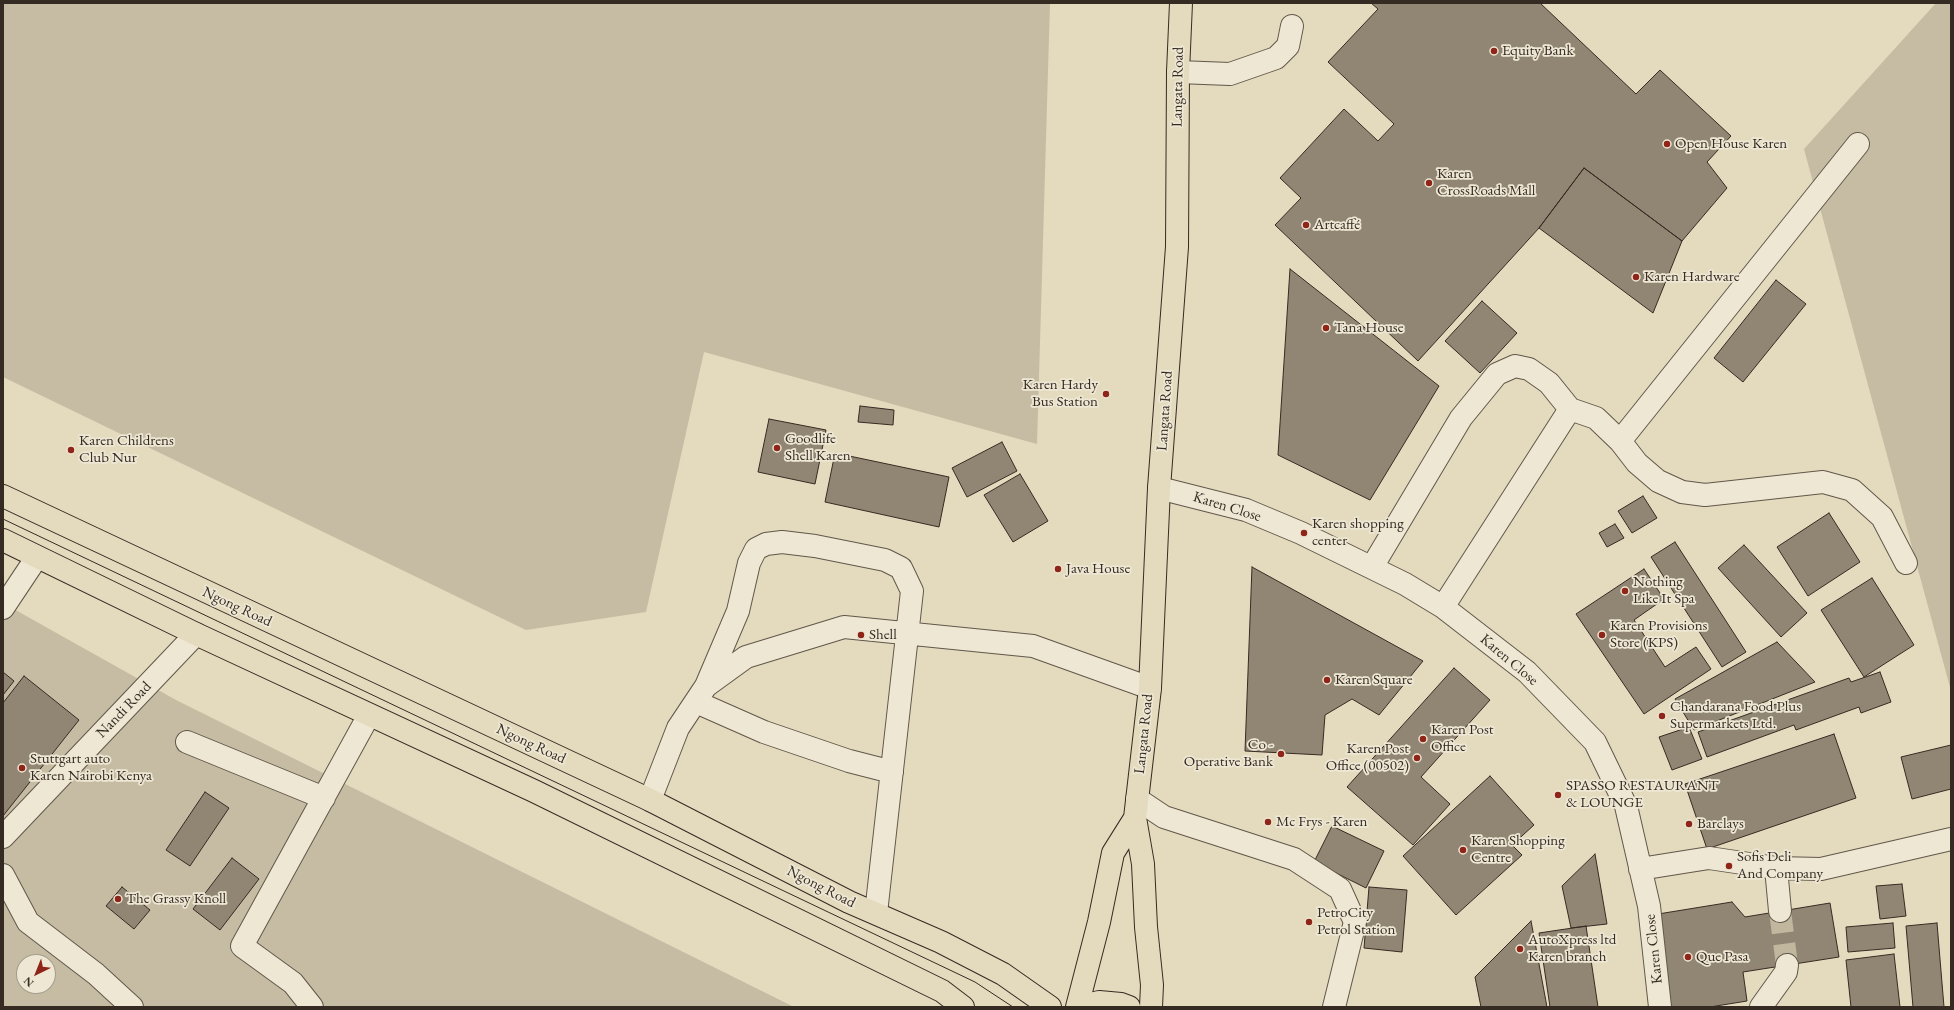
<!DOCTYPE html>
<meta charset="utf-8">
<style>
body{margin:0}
#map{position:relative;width:1954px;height:1010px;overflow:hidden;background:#e4dabd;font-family:"EB Garamond",serif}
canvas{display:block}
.frame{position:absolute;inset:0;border:4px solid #362b23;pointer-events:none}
.north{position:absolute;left:16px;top:954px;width:40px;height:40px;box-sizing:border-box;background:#ede7d4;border:1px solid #a49c8d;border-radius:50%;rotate:223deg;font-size:11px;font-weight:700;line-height:16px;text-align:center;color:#362b23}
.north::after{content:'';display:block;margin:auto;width:14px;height:18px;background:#8f2418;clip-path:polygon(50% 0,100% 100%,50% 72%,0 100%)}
</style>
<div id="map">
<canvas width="1954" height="1010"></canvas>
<div class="frame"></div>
<div class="north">N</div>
</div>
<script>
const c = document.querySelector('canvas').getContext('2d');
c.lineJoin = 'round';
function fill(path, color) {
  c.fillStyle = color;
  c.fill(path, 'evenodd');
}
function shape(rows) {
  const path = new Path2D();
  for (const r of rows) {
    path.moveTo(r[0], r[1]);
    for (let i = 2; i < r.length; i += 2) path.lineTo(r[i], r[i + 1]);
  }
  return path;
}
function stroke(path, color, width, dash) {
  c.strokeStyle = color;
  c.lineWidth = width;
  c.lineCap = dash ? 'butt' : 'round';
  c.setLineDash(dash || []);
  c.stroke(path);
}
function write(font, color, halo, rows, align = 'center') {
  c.font = font + ' "EB Garamond",serif';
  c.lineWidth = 3.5;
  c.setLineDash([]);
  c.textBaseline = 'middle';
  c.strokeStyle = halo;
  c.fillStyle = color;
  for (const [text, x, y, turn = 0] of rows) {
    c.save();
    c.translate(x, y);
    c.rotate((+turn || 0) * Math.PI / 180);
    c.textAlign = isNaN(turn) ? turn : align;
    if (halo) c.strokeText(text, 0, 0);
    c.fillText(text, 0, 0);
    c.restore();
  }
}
fill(shape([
 [3,3,1050,3,1037,444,704,352,646,612,526,630,3,377],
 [1936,3,1951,3,1951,691,1804,149],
 [3,603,176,700,794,1007,3,1007],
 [24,962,48,962,48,986,24,986]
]), '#c6bca3');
const building = shape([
 [1371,3,1540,3,1636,94,1660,70,1731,136,1707,162,1727,188,1682,241,1584,168,1539,228,1418,361,1275,225,1301,198,1280,178,1344,109,1378,141,1394,124,1328,62,1378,9,1371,3],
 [1584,168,1682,241,1653,313,1539,228,1584,168],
 [1290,269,1439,386,1370,500,1278,455,1290,269],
 [1776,280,1806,304,1743,382,1714,358,1776,280],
 [1482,301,1517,333,1480,373,1445,341,1482,301],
 [860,406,894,410,893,425,858,422,860,406],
 [769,419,826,430,815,484,758,472,769,419],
 [1002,442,1017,471,967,497,952,468,1002,442],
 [835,453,949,477,939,527,825,502,835,453],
 [1020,474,1048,521,1013,542,984,495,1020,474],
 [1643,496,1657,518,1632,533,1618,511,1643,496],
 [1829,513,1860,562,1808,596,1777,547,1829,513],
 [1615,524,1624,538,1607,547,1599,533,1615,524],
 [1675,542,1746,652,1722,667,1651,557,1675,542],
 [1744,545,1807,613,1781,637,1718,568,1744,545],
 [1252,567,1423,661,1379,715,1352,699,1325,715,1322,755,1245,751,1252,567],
 [1644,569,1664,599,1634,620,1665,667,1696,647,1711,669,1644,714,1576,614,1644,569],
 [1872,578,1914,645,1864,677,1821,610,1872,578],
 [1777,642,1815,682,1694,730,1675,699,1777,642],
 [1454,668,1490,700,1421,777,1450,804,1413,845,1347,787,1454,668],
 [3,672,14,681,3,695,3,672],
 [1880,672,1891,702,1861,713,1859,707,1796,730,1794,725,1707,757,1698,732,1849,678,1851,682,1880,672],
 [24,676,79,720,3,816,3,703,24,676],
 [1689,727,1702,759,1672,770,1659,737,1689,727],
 [1834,734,1856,798,1707,849,1685,784,1834,734],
 [1951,745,1951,789,1912,799,1901,757,1951,745],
 [1490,776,1534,825,1512,845,1522,855,1456,915,1403,856,1490,776],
 [205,792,229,808,190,866,166,850,205,792],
 [1332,826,1384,851,1366,888,1314,862,1332,826],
 [1595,854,1607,924,1571,928,1562,886,1595,854],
 [232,858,259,879,220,930,193,909,232,858],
 [1902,884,1906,916,1880,919,1876,886,1902,884],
 [122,887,150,910,134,929,106,906,122,887],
 [1369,887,1407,890,1402,952,1364,948,1369,887],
 [1732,902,1745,917,1830,903,1839,957,1743,972,1747,1001,1710,1007,1668,1007,1652,915,1732,902],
 [1531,921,1547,1007,1481,1007,1475,977,1531,921],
 [1893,923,1895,948,1848,952,1846,927,1893,923],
 [1937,923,1944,1007,1913,1007,1906,926,1937,923],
 [1586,926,1598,1007,1550,1007,1539,933,1586,926],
 [1894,954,1900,1007,1851,1007,1846,960,1894,954]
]);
fill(building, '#908673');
stroke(building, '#362b23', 1);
stroke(shape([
 [1780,911,1787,965]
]), '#c1b79e', 22, [22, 11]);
const minor = shape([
 [1178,72,1230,74,1276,58,1288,46,1292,26],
 [1570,409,1596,418,1620,441,1637,463,1658,481,1682,492,1705,495,1823,482,1852,490,1882,517,1906,563],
 [1620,441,1858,144],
 [1159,488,1246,510,1301,533,1405,584,1443,607,1527,672,1595,742,1626,806,1649,906,1660,1007],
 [1372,567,1461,418,1497,374,1515,366,1529,369,1549,383,1570,409,1443,607],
 [3,608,37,557],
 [706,686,738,611,749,563,756,549,766,544,782,542,815,546,885,560,901,568,912,591,876,913],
 [696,702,764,732,849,761,892,772],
 [187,742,324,798],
 [1137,799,1164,817,1294,859,1340,889,1355,922,1334,1007],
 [650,800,678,728,706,686,746,657,844,627,1033,646,1150,688],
 [3,837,196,634],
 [1776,868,1780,911],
 [1640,869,1709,858,1776,868,1821,869,1951,839],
 [3,875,28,922,96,974,132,1007],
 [312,1007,293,983,242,946,369,715],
 [1761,1007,1786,972,1787,965]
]);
const major = shape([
 [3,496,650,800,849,902,941,942,1003,974,1050,1007],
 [3,540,196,634,534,791,942,991,963,1007],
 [1077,1007,1099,922,1113,853,1135,818],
 [1080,1007,1099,1002,1121,1004,1129,1007],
 [1151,1007,1152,985,1146,927,1143,864,1135,818,1150,688,1159,488,1177,247,1178,72,1181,3]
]);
stroke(minor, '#62574a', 24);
stroke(major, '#362b23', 24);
stroke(minor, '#ede7d4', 22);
stroke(major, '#e4dabd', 22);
stroke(shape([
 [3,519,975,982,1013,1007]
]), '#362b23', 1);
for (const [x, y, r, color] of [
 [1494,51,4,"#8f2418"],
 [1667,144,4,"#8f2418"],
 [1429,183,4,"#8f2418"],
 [1306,225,4,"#8f2418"],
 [1636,277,4,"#8f2418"],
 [1326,328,4,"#8f2418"],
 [1106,394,4,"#8f2418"],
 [777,448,4,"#8f2418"],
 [71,450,4,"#8f2418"],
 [1304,533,4,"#8f2418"],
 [1058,569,4,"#8f2418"],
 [1625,591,4,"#8f2418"],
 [861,635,4,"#8f2418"],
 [1602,635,4,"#8f2418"],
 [1327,680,4,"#8f2418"],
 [1662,716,4,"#8f2418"],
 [1423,739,4,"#8f2418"],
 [1281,754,4,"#8f2418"],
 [1417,758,4,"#8f2418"],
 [22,768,4,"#8f2418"],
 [1558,795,4,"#8f2418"],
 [1268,822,4,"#8f2418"],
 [1689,824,4,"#8f2418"],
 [1463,850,4,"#8f2418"],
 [1729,866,4,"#8f2418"],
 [118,899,4,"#8f2418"],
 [1309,922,4,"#8f2418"],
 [1520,949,4,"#8f2418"],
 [1688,957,4,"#8f2418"]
]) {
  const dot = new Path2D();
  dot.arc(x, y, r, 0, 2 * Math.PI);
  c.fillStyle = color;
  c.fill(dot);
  stroke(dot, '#ede7d4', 1.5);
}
write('15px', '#362b23', '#ede7d4', [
 ["Equity Bank",1502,51],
 ["Open House Karen",1675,144],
 ["Karen",1437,174],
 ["CrossRoads Mall",1437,191],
 ["Artcaffé",1314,225],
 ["Karen Hardware",1644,277],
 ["Tana House",1334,328],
 ["Karen Hardy",1098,385,"right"],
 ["Bus Station",1098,402,"right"],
 ["Goodlife",785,439],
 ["Shell Karen",785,456],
 ["Karen Childrens",79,441],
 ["Club Nur",79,458],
 ["Karen shopping",1312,524],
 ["center",1312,541],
 ["Java House",1066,569],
 ["Nothing",1633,582],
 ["Like It Spa",1633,599],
 ["Karen Provisions",1610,626],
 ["Store (KPS)",1610,643],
 ["Shell",869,635],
 ["Karen Square",1335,680],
 ["Chandarana Food Plus",1670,707],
 ["Supermarkets Ltd.",1670,724],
 ["Karen Post",1431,730],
 ["Office",1431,747],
 ["Co -",1273,745,"right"],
 ["Operative Bank",1273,762,"right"],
 ["Karen Post",1409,749,"right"],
 ["Office (00502)",1409,766,"right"],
 ["Stuttgart auto",30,759],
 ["Karen Nairobi Kenya",30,776],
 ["SPASSO RESTAURANT",1566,786],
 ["& LOUNGE",1566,803],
 ["Mc Frys - Karen",1276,822],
 ["Barclays",1697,824],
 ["Karen Shopping",1471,841],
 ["Centre",1471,858],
 ["Sofis Deli",1737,857],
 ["And Company",1737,874],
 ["The Grassy Knoll",126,899],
 ["PetroCity",1317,913],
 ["Petrol Station",1317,930],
 ["AutoXpress ltd",1528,940],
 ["Karen branch",1528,957],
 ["Que Pasa",1696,957]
], 'left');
write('15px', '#362b23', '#ede7d4', [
 ["Langata Road",1178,87,-89],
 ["Langata Road",1165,411,-86],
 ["Karen Close",1227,507,17],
 ["Ngong Road",237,607,25],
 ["Karen Close",1509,660,40],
 ["Nandi Road",124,710,-46],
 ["Langata Road",1144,734,-84],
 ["Ngong Road",531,744,25],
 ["Ngong Road",821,887,27],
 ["Karen Close",1654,949,-96]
]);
</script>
